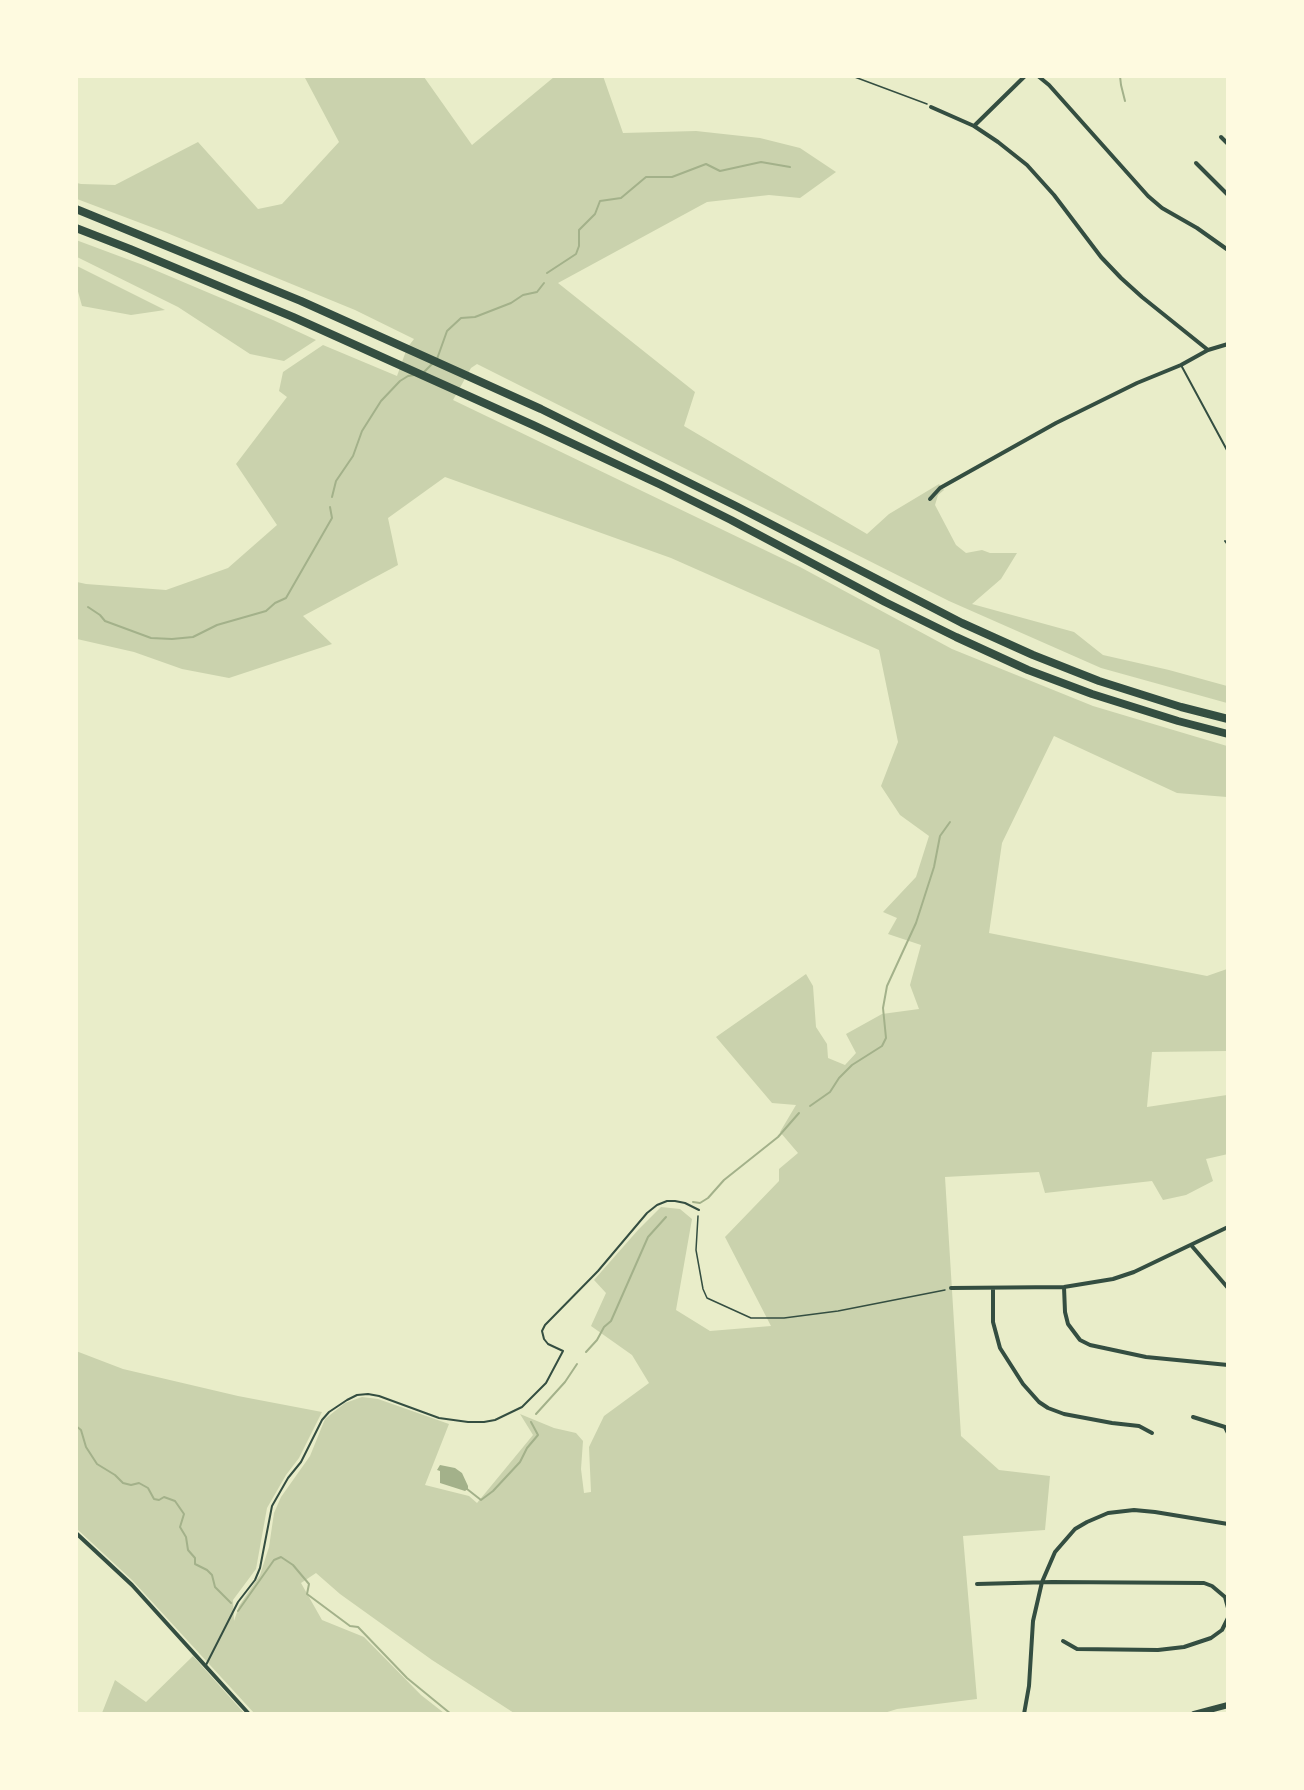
<!DOCTYPE html>
<style>
body{margin:0}
#map{position:relative;width:1304px;height:1790px;overflow:hidden;background:#e9edc9;font-family:"Noto Sans",sans-serif}
canvas{display:block}
.frame{position:absolute;inset:0;border:78px solid #fefae0;pointer-events:none}
</style>
<div id="map">
<canvas width="1304" height="1790"></canvas>
<div class="frame"></div>
</div>
<script>
const c = document.querySelector('canvas').getContext('2d');
c.lineJoin = 'round';
function fill(path, color) {
  c.fillStyle = color;
  c.fill(path, 'evenodd');
}
function shape(rows) {
  const path = new Path2D();
  for (const r of rows) {
    path.moveTo(r[0], r[1]);
    for (let i = 2; i < r.length; i += 2) path.lineTo(r[i], r[i + 1]);
  }
  return path;
}
function stroke(path, color, width, dash) {
  c.strokeStyle = color;
  c.lineWidth = width;
  c.lineCap = dash ? 'butt' : 'round';
  c.setLineDash(dash || []);
  c.stroke(path);
}
fill(shape([
 [304,76,424,77,472,145,554,77,603,76,623,133,696,131,760,138,800,148,836,172,800,198,769,195,707,202,558,283,695,392,684,426,867,534,889,514,939,484,944,490,938,495,935,505,956,545,966,553,982,550,990,553,1017,553,1001,579,972,604,1074,632,1103,655,1169,670,1227,686,1227,703,1101,668,949,601,477,364,471,368,453,400,800,567,952,649,1093,706,1227,746,1227,797,1177,793,1054,736,1002,843,989,933,1207,976,1227,969,1227,1051,1152,1052,1147,1107,1227,1095,1228,1154,1206,1159,1213,1181,1186,1195,1163,1200,1152,1181,1045,1193,1039,1172,945,1177,961,1436,999,1470,1050,1476,1045,1530,963,1536,977,1699,897,1709,881,1714,514,1713,432,1660,340,1594,316,1573,301,1583,322,1620,364,1637,421,1695,444,1713,254,1713,132,1580,77,1529,76,1351,123,1369,238,1396,322,1412,299,1458,286,1475,267,1508,256,1569,233,1600,234,1621,239,1606,260,1575,269,1547,274,1513,281,1497,310,1456,325,1419,345,1403,362,1397,378,1399,449,1424,425,1485,469,1496,477,1503,533,1435,520,1414,554,1428,576,1433,583,1441,581,1469,584,1493,591,1492,589,1447,604,1416,649,1383,632,1355,591,1326,606,1293,594,1280,638,1230,661,1207,680,1209,692,1219,676,1310,710,1331,771,1326,725,1237,779,1181,779,1169,798,1153,780,1132,796,1105,772,1103,716,1037,806,974,813,986,816,1027,827,1044,828,1058,845,1065,856,1053,846,1034,882,1014,919,1009,910,985,921,945,888,934,897,918,883,912,916,877,929,836,900,815,881,786,898,742,879,650,671,558,445,477,388,518,398,565,303,616,332,644,229,678,182,669,134,652,77,639,77,582,86,584,166,590,228,568,277,525,236,464,287,397,279,391,283,372,323,345,397,376,407,348,414,339,355,310,167,233,77,199,77,183,81,184,115,185,198,142,258,209,282,204,339,142],
 [76,240,143,265,273,320,316,340,284,361,250,354,178,307,77,257],
 [76,266,79,267,165,310,131,315,82,306,77,288],
 [193,1656,244,1713,102,1713,115,1680,146,1702]
]), '#cad2ad');
fill(shape([
 [440,1465,455,1468,462,1473,468,1486,468,1489,465,1491,440,1483,440,1471,437,1470]
]), '#a3b18a');
stroke(shape([
 [1120,76,1121,85,1125,101],
 [547,273,576,254,579,246,579,230,595,214,600,201,621,198,646,177,672,177,706,164,720,171,761,162,790,167],
 [437,359,447,331,461,318,475,317,511,303,523,295,537,292,544,283],
 [423,373,433,363],
 [332,497,336,481,353,456,362,431,381,401,400,381,408,376,414,375],
 [88,607,100,615,105,621,151,638,172,639,193,637,217,625,266,611,275,603,286,598,332,518,330,507],
 [810,1106,830,1092,839,1078,852,1065,882,1046,886,1038,883,1008,887,986,916,923,934,867,940,836,950,822],
 [693,1202,700,1203,708,1198,724,1180,778,1137,799,1113],
 [586,1352,597,1340,604,1327,611,1321,648,1237,666,1217],
 [536,1414,565,1382,577,1364],
 [76,1426,81,1430,86,1447,97,1464,115,1475,123,1483,131,1485,139,1483,148,1488,154,1499,159,1500,164,1497,175,1501,184,1514,180,1527,186,1537,188,1550,195,1558,195,1564,207,1570,212,1575,215,1587,231,1603],
 [467,1489,481,1500,493,1491,520,1462,527,1448,538,1435,531,1422],
 [238,1611,274,1560,281,1557,293,1565,309,1584,307,1594,350,1626,358,1627,407,1678,451,1714]
]), '#a3b18a', 2);
stroke(shape([
 [852,76,927,104],
 [698,1216,696,1250,703,1289,707,1298,751,1318,784,1318,838,1311,945,1290]
]), '#344e41', 1.5);
stroke(shape([
 [1181,365,1228,452],
 [1225,541,1228,545],
 [206,1665,238,1602,255,1580,260,1568,272,1506,288,1478,301,1462,322,1420,329,1412,347,1400,357,1395,368,1394,379,1396,439,1418,468,1422,484,1422,495,1420,522,1407,546,1383,563,1351,548,1344,544,1339,542,1331,545,1325,598,1271,647,1213,657,1205,667,1201,675,1201,685,1203,699,1210]
]), '#344e41', 2);
stroke(shape([
 [1038,76,1049,85,1148,196,1162,208,1197,228,1228,250],
 [931,107,974,126,998,142,1027,165,1054,195,1101,257,1121,278,1142,297,1208,350],
 [974,126,1025,76],
 [1221,137,1228,144],
 [1196,163,1228,195],
 [930,499,940,488,1056,423,1137,383,1181,365,1208,350,1228,344],
 [1191,1245,1228,1288],
 [1064,1287,1065,1312,1068,1324,1080,1340,1090,1345,1146,1357,1228,1365],
 [951,1288,1064,1287,1113,1279,1134,1272,1228,1227],
 [993,1288,993,1322,1000,1348,1023,1384,1039,1402,1048,1408,1064,1414,1112,1423,1139,1426,1152,1433],
 [1193,1417,1225,1427,1228,1433],
 [76,1533,132,1585,249,1714],
 [977,1584,1052,1582,1204,1583,1212,1586,1225,1597,1228,1608],
 [1063,1641,1077,1649,1158,1650,1184,1647,1211,1638,1222,1630,1228,1618],
 [1024,1714,1029,1686,1033,1621,1042,1582,1055,1552,1075,1529,1087,1522,1108,1513,1134,1510,1155,1512,1228,1524]
]), '#344e41', 4);
stroke(shape([
 [1194,1714,1228,1705]
]), '#344e41', 6);
stroke(shape([
 [76,209,301,301,541,409,736,506,962,623,1033,655,1099,681,1181,707,1228,719],
 [76,228,130,249,293,317,533,425,661,485,731,520,885,602,956,637,1028,670,1092,694,1178,721,1228,734]
]), '#344e41', 8);
</script>
